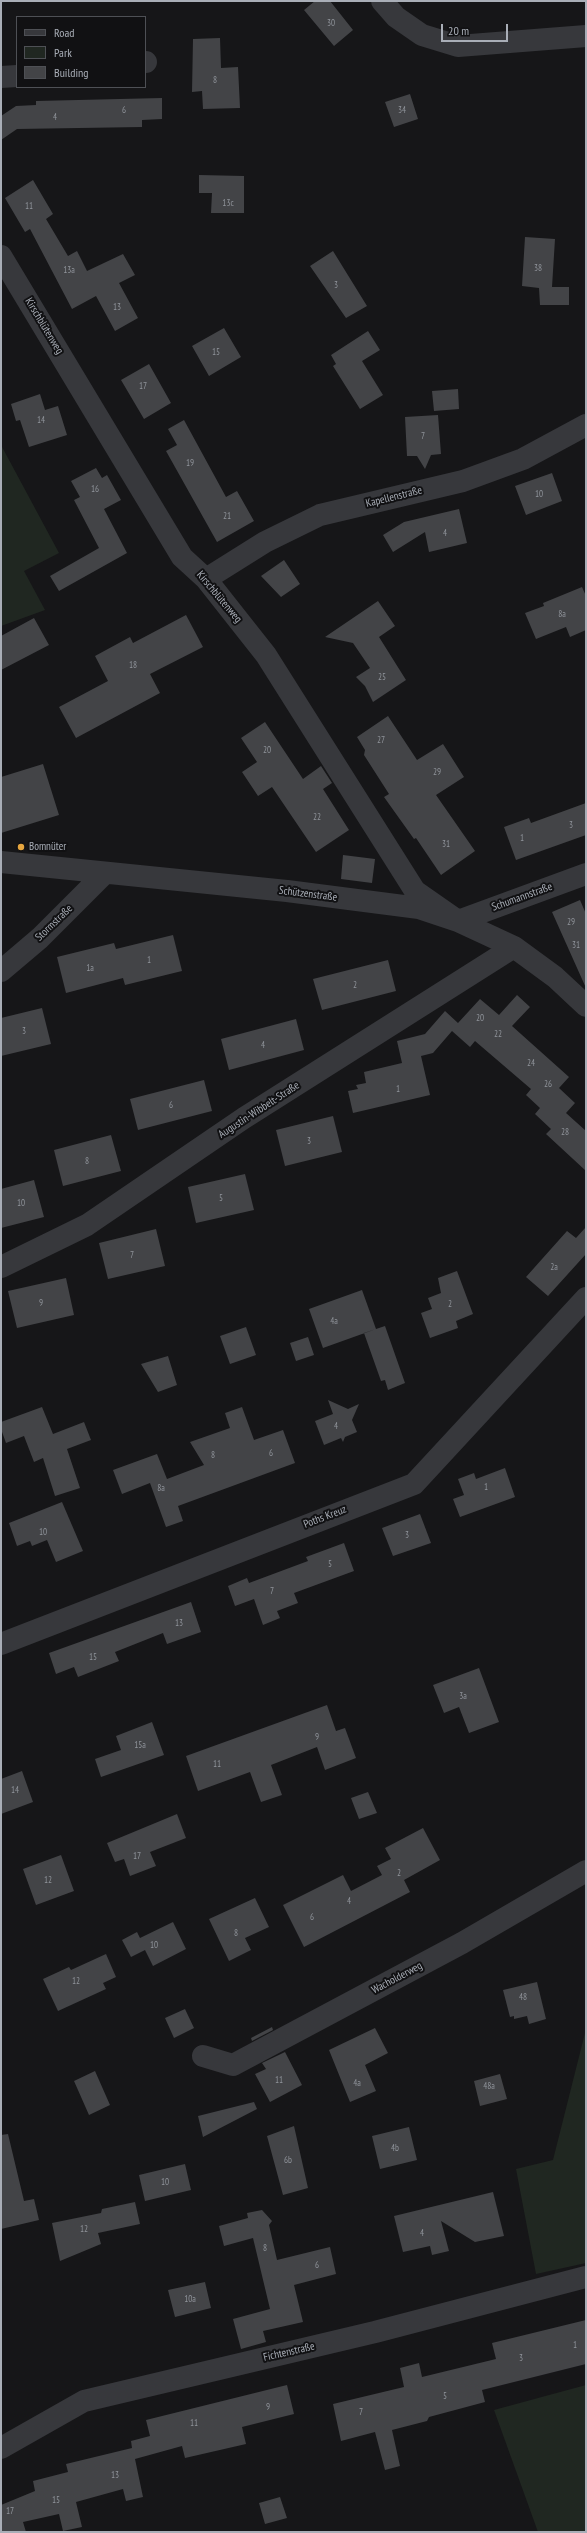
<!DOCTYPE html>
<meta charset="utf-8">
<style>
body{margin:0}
#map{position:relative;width:587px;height:2533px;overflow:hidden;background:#161618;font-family:"PT Sans Narrow",sans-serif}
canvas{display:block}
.frame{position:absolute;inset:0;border:2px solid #a9aeb7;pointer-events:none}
.legend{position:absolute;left:16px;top:16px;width:130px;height:72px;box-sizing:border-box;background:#111113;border:1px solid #4e5055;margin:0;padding:5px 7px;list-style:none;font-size:12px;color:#a9aeb7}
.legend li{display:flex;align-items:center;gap:8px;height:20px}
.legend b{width:20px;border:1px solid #4e5055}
.scale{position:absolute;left:441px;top:24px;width:67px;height:18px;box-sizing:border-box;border:2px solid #a9aeb7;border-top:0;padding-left:5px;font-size:12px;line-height:14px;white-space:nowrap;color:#a9aeb7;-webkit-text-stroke:3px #111113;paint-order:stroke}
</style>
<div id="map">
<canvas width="587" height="2533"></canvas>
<div class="frame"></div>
<ul class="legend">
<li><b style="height:5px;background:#37383c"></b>Road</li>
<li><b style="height:11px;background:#202721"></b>Park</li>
<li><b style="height:11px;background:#434447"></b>Building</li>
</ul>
<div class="scale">20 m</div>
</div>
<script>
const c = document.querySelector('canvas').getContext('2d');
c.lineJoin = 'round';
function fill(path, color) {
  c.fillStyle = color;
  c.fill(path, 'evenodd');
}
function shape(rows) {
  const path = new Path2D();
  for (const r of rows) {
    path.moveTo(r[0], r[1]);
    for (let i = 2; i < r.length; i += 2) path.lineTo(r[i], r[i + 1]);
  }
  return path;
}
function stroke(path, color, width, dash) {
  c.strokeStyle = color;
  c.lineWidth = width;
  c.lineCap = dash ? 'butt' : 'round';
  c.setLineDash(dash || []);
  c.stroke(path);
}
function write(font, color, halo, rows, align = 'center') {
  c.font = font + ' "PT Sans Narrow",sans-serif';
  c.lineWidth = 4;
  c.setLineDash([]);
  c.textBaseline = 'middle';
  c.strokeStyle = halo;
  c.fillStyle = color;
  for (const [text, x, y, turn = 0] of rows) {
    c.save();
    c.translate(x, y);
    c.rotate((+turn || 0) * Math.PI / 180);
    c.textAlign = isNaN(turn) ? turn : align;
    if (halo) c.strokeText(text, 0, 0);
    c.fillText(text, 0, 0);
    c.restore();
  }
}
fill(shape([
 [1,445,59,553,24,571,45,610,1,626],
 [586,2029,586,2263,536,2274,516,2169,553,2160],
 [586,2385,586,2532,538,2532,494,2410]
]), '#202721');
fill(shape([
 [315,1,330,1,353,30,334,46,304,10],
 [220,38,221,68,238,67,240,108,203,109,202,91,192,92,193,39],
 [410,94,418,119,394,127,385,102],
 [162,98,162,119,142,120,142,127,17,129,1,140,1,116,16,106,36,105,36,101],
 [199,175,244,176,244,213,211,213,212,193,199,193],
 [33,180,53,214,46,219,68,256,77,251,87,271,123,254,135,275,119,283,138,318,115,331,96,296,72,309,30,229,25,232,5,198],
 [525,237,555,239,552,287,569,287,569,305,540,305,539,288,522,286],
 [333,251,367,306,346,318,310,266],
 [224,328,241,357,209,376,192,346],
 [368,331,380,350,362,361,383,395,360,409,333,366,336,364,331,355],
 [149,364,171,403,144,419,121,380],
 [458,389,459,409,434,411,432,391],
 [40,394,45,410,58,406,67,435,29,447,20,420,16,421,11,404],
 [438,415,441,454,431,455,425,469,417,456,407,456,405,417],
 [184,420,226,497,237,491,254,521,217,542,166,451,177,445,168,429],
 [96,468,102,478,107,475,121,500,104,509,127,553,59,591,50,576,99,548,74,500,80,497,71,481],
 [552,473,562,501,526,515,515,486],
 [459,509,467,543,429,552,425,532,393,552,383,535,404,522],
 [284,560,300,584,281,597,261,576],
 [582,587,586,596,586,630,570,637,566,627,536,639,525,613,544,606,543,603],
 [378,601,395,626,379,637,406,680,373,702,365,686,356,677,370,668,353,643,325,637],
 [186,615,203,647,150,674,160,693,76,738,59,707,108,681,95,656,130,637,133,643],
 [34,618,49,645,1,670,1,636],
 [388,716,417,760,443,744,464,777,436,795,475,851,441,875,416,838,414,839,384,797,389,794,364,755,365,750,357,737],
 [265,722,303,779,321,766,332,783,323,789,349,830,316,852,272,787,258,796,242,772,257,762,241,738],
 [43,764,59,815,1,833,1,777],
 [586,803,586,835,516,860,504,827,529,818,531,823],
 [343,855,375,859,372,883,341,879],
 [580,900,586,914,586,988,552,912],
 [173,935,182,971,125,985,123,978,66,993,57,957,114,943,116,949],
 [388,960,396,991,322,1010,313,979],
 [517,995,530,1007,512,1026,569,1077,559,1088,575,1103,566,1113,586,1131,586,1171,546,1134,551,1129,535,1114,540,1108,526,1095,531,1089,475,1041,470,1047,452,1031,433,1053,421,1056,430,1095,353,1113,348,1091,358,1089,356,1085,366,1083,364,1072,402,1063,397,1041,425,1034,445,1011,458,1023,480,999,499,1015],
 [42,1008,51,1044,1,1056,1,1018],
 [296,1019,304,1050,229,1070,221,1039],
 [204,1080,212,1111,138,1130,130,1099],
 [333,1116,342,1152,285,1166,276,1130],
 [111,1135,121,1171,63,1186,54,1150],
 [245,1174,254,1210,196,1223,188,1187],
 [34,1180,44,1217,1,1228,1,1189],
 [586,1227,586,1254,548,1296,526,1277,567,1231,576,1238],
 [156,1229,165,1266,108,1279,99,1243],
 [457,1271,473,1314,456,1321,458,1328,430,1338,421,1313,432,1309,428,1298,441,1293,438,1278],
 [66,1278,74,1315,17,1328,8,1291],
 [362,1290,376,1329,323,1348,309,1309],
 [385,1326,405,1383,388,1390,385,1380,381,1381,364,1333],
 [246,1327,256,1355,230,1364,220,1336],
 [308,1337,314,1355,296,1361,290,1343],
 [168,1356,177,1385,158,1392,141,1364],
 [328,1400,348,1409,359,1404,352,1420,357,1432,345,1437,343,1442,341,1438,324,1445,315,1421,333,1414],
 [42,1407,53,1434,84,1422,91,1440,67,1449,80,1488,55,1496,43,1458,34,1462,24,1436,6,1443,1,1429,1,1422],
 [242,1407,254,1440,283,1430,295,1463,178,1506,183,1521,166,1527,150,1483,122,1494,113,1470,157,1454,167,1479,204,1465,190,1442,230,1428,225,1413],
 [505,1468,515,1497,460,1517,453,1499,464,1495,458,1479,474,1473,476,1479],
 [62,1502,83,1551,56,1562,47,1540,32,1546,30,1541,17,1546,9,1523],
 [420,1514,431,1543,393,1556,382,1528],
 [344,1543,354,1571,294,1593,298,1603,277,1611,280,1618,263,1625,254,1599,235,1606,228,1586,247,1578,249,1583,308,1561,306,1557],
 [191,1602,201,1632,167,1644,163,1633,115,1652,119,1661,78,1677,74,1667,56,1674,49,1653],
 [479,1668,499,1722,469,1733,459,1707,444,1713,433,1685],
 [327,1705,336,1731,345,1728,356,1758,325,1770,317,1747,271,1765,282,1795,261,1802,250,1772,198,1791,186,1756],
 [152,1722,164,1755,101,1777,95,1759,121,1750,116,1736],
 [22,1771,33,1802,1,1814,1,1779],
 [368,1792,377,1813,359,1819,351,1798],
 [177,1814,186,1838,150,1852,156,1866,130,1876,124,1859,115,1862,107,1843],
 [423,1828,440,1860,404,1880,410,1892,304,1947,283,1905,343,1875,351,1891,382,1875,377,1866,391,1859,385,1848],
 [61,1855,74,1891,36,1905,23,1869],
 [255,1898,269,1927,245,1938,251,1950,229,1961,209,1919],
 [173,1922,186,1949,153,1966,145,1950,131,1957,122,1940,137,1932,140,1938],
 [106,1954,116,1977,103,1983,106,1989,58,2011,43,1979,69,1967,71,1970],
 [537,1982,546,2019,529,2024,527,2016,514,2019,514,2016,510,2017,503,1990],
 [185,2009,194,2028,174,2038,165,2018],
 [272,2027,273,2030,252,2041,251,2038],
 [375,2028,388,2053,365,2065,376,2091,350,2102,329,2050],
 [285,2052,302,2085,270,2102,255,2074,266,2069,262,2063],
 [95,2071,110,2105,89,2115,74,2081],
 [500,2074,507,2099,480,2106,474,2081],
 [254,2102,257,2109,203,2137,198,2116],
 [294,2126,308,2188,283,2195,267,2136],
 [409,2127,417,2160,380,2169,372,2136],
 [8,2134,24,2201,34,2199,39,2220,1,2229,1,2135],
 [185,2164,191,2190,145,2201,139,2175],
 [493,2192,504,2236,475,2242,441,2221,449,2251,432,2255,430,2246,403,2252,394,2216],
 [135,2202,140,2224,98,2233,101,2244,60,2261,52,2223,101,2213,102,2209],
 [262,2210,272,2221,269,2225,277,2260,330,2247,336,2274,294,2285,303,2322,263,2331,266,2342,241,2349,233,2319,270,2309,253,2238,224,2246,219,2226,248,2218,247,2213],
 [205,2282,211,2308,175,2317,168,2290],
 [586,2320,586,2364,482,2390,485,2402,429,2417,427,2421,392,2430,400,2466,385,2470,375,2432,341,2441,333,2404,404,2387,400,2368,419,2363,422,2377,496,2359,492,2343],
 [287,2385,294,2414,242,2427,246,2444,185,2458,182,2446,135,2459,143,2497,126,2501,123,2489,76,2502,82,2527,63,2531,59,2514,23,2522,26,2532,1,2532,1,2505,35,2491,33,2481,68,2472,66,2464,132,2448,131,2441,150,2436,146,2420],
 [280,2497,287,2518,265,2524,259,2503]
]), '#434447');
stroke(shape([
 [382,1,396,17,422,35,458,46,586,36],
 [145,62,146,62],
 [1,77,17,76],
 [1,256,182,557,206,579,266,655,415,891,458,921],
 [206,579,265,542,320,515,463,481,523,459,586,425],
 [1,862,287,891,419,908,458,921,514,947,555,977,586,1006],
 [458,921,586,874],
 [1,971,40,938,105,873],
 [1,1267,87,1225,244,1118,514,947],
 [1,1644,414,1484,586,1298],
 [203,2056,233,2065,462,1943,586,1871],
 [1,2448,84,2401,375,2332,586,2277]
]), '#37383c', 22);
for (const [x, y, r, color] of [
 [21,847,4,"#e6a63f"]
]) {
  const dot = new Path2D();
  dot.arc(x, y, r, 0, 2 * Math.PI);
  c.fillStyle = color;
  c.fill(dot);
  stroke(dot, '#111113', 1.5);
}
write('9px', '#90949b', null, [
 ["30",331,23],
 ["8",215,80],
 ["6",124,110],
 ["34",402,110],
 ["4",55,117],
 ["13c",228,203],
 ["11",29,206],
 ["38",538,268],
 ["13a",69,270],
 ["3",336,285],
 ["13",117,307],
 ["15",216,352],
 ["17",143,386],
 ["14",41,420],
 ["7",423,436],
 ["19",190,463],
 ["16",95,489],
 ["10",539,494],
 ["21",227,516],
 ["4",445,533],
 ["8a",562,614],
 ["18",133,665],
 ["25",382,677],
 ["27",381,740],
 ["20",267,750],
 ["29",437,772],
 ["22",317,817],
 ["3",571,825],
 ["1",522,838],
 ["31",446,844],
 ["29",571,922],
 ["31",576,945],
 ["1",149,960],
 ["1a",90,968],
 ["2",355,985],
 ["20",480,1018],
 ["3",24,1031],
 ["22",498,1034],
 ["4",263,1045],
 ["24",531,1063],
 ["26",548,1084],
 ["1",398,1089],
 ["6",171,1105],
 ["28",565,1132],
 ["3",309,1141],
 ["8",87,1161],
 ["5",221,1198],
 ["10",21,1203],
 ["7",132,1255],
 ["2a",554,1267],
 ["9",41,1303],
 ["2",450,1304],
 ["4a",334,1321],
 ["4",336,1426],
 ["6",271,1453],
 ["8",213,1455],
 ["1",486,1487],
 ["8a",161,1488],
 ["10",43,1532],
 ["3",407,1535],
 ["5",330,1564],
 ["7",272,1591],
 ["13",179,1623],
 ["15",93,1657],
 ["3a",463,1696],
 ["9",317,1737],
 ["15a",140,1745],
 ["11",217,1764],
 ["14",15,1790],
 ["17",137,1856],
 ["2",399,1873],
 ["12",48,1880],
 ["4",349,1901],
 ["6",312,1917],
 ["8",236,1933],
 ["10",154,1945],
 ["12",76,1981],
 ["48",523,1997],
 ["11",279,2080],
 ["4a",357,2083],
 ["48a",489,2086],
 ["4b",395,2148],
 ["6b",288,2160],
 ["10",165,2182],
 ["12",84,2229],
 ["4",422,2233],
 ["8",265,2248],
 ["6",317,2265],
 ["10a",190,2299],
 ["1",575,2345],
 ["3",521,2358],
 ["5",445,2396],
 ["9",268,2407],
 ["7",361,2412],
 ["11",194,2423],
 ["13",115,2475],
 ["15",56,2500],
 ["17",10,2511]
]);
write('11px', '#a9aeb7', '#111113', [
 ["Kirschblütenweg",44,326,59],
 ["Kapellenstraße",394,497,-14],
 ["Kirschblütenweg",219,597,50],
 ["Schützenstraße",308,894,7],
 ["Schumannstraße",522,897,-20],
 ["Stormstraße",54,923,-44],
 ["Augustin-Wibbelt-Straße",259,1110,-33],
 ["Poths Kreuz",325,1517,-21],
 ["Wacholderweg",397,1978,-28],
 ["Fichtenstraße",289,2352,-13]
]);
write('11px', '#a9aeb7', '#111113', [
 ["Bomnüter",29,847]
], 'left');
</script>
